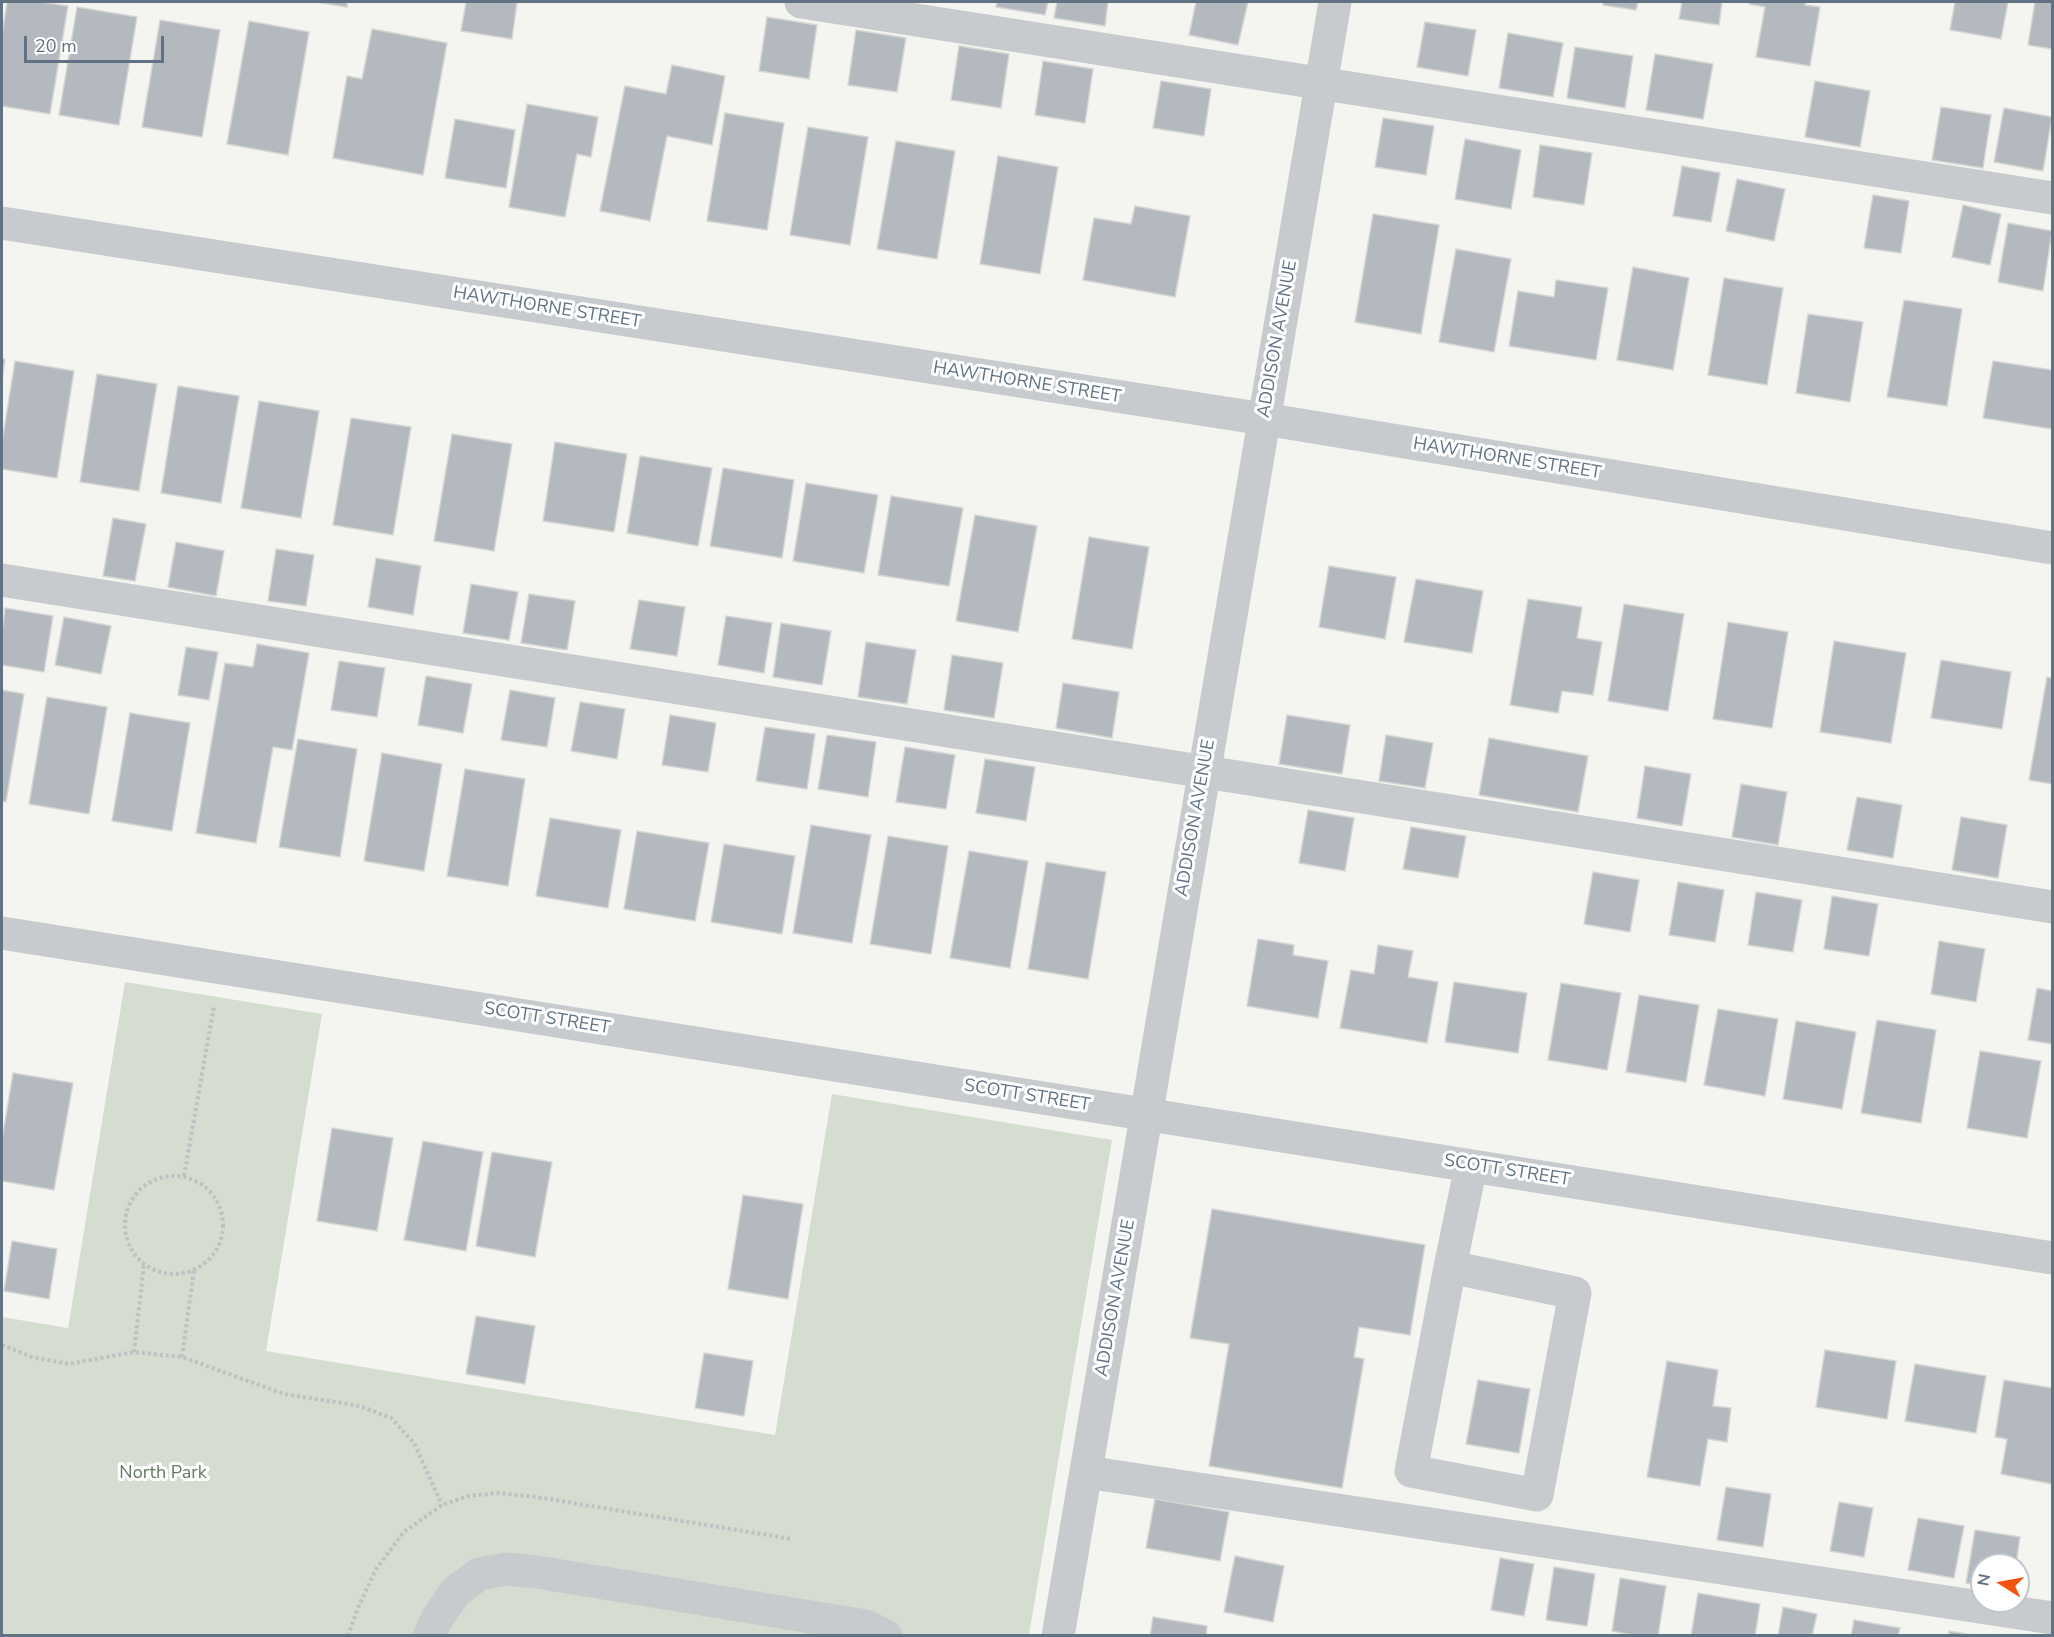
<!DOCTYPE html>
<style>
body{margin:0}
#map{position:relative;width:2054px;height:1637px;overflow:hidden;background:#f4f5f0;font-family:"Nunito Sans",sans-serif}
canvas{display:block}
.frame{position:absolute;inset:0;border:3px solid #607284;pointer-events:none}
.north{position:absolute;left:1970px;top:1553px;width:60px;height:60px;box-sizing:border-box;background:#fff;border:2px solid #bfc7ce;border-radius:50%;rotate:281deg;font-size:16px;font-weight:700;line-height:24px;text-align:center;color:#607284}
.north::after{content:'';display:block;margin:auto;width:21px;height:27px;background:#f6520f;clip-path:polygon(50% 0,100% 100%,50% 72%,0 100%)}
.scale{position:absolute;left:24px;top:36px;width:140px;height:27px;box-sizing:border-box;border:3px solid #607284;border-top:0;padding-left:8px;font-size:18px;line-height:21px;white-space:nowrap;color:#607284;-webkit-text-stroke:4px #fff;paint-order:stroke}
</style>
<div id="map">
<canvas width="2054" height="1637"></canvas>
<div class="frame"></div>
<div class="north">N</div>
<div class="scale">20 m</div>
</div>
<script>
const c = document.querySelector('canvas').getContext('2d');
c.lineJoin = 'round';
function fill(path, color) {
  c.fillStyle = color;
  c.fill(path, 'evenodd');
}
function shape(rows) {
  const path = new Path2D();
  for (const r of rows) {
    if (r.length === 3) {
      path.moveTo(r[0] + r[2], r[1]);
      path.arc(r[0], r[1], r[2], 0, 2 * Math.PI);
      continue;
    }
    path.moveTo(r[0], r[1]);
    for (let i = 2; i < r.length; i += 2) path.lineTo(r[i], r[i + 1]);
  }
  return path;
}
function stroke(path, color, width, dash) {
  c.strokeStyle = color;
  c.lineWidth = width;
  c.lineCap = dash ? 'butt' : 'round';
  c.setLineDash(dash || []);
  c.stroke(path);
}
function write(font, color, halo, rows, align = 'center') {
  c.font = font + ' "Nunito Sans",sans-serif';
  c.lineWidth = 6;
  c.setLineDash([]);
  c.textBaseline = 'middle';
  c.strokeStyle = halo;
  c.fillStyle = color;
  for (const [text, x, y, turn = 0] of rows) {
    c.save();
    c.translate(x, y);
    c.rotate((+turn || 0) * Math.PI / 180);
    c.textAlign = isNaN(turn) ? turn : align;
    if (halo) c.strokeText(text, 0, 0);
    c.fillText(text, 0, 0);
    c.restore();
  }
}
fill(shape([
 [125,982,322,1014,266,1351,775,1435,832,1094,1112,1140,1029,1635,2,1635,2,1317,68,1328]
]), '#d4ddd0');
const building = shape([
 [7,2,41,2,68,6,50,114,2,106,2,35,7,2],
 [315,2,347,2,347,7,315,2],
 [466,2,517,2,512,39,461,31,466,2],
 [997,2,1048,2,1045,15,996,7,997,2],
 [1057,2,1108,2,1105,26,1054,18,1057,2],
 [1196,2,1248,2,1238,45,1189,35,1196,2],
 [1603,2,1638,2,1636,10,1603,5,1603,2],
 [1682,2,1722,2,1719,25,1679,19,1682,2],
 [1749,2,1806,2,1805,5,1820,7,1810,66,1756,57,1765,7,1749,4,1749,2],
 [1955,2,2008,2,2001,39,1950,30,1955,2],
 [2035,2,2052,2,2052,49,2028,45,2035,2],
 [77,7,137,17,119,125,59,115,77,7],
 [767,17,817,25,809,79,759,71,767,17],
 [160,20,220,30,202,137,142,127,160,20],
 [249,21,309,32,288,155,227,144,249,21],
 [1425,22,1476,30,1468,76,1417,67,1425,22],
 [372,29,447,43,423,175,333,158,347,76,362,79,372,29],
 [856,30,906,38,897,92,848,85,856,30],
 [1508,33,1563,43,1553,97,1499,88,1508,33],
 [959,46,1009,54,1001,108,951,100,959,46],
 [1575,47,1633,56,1625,108,1567,98,1575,47],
 [1655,54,1713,64,1703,119,1646,110,1655,54],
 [1043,61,1093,69,1085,123,1035,115,1043,61],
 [672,65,725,76,712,145,667,136,650,221,600,211,625,86,666,94,672,65],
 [1161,81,1211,89,1204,136,1153,128,1161,81],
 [1815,81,1870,91,1860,147,1805,137,1815,81],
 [527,104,598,117,591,157,577,154,565,217,509,207,527,104],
 [1941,107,1991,115,1983,168,1932,160,1941,107],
 [2004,108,2052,117,2043,171,1994,162,2004,108],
 [725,113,784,123,767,230,707,221,725,113],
 [1383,118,1434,126,1426,175,1375,167,1383,118],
 [455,119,515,130,506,188,445,178,455,119],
 [808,127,868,137,850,245,790,235,808,127],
 [1465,139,1521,150,1511,209,1455,199,1465,139],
 [896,141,955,151,937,259,877,249,896,141],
 [1540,145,1592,153,1584,205,1533,197,1540,145],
 [998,156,1058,167,1040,274,980,264,998,156],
 [1682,166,1720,173,1711,222,1673,216,1682,166],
 [1737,179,1785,189,1774,241,1726,231,1737,179],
 [1873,195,1909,201,1901,253,1864,248,1873,195],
 [1963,205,2001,214,1990,265,1952,257,1963,205],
 [1135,206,1190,216,1175,297,1083,280,1094,218,1131,224,1135,206],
 [1373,214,1439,225,1421,334,1355,322,1373,214],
 [2008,223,2052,231,2043,291,1998,282,2008,223],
 [1456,249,1511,259,1494,352,1439,342,1456,249],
 [1633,267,1689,278,1673,370,1617,360,1633,267],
 [1724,278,1783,288,1767,385,1708,375,1724,278],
 [1556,280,1608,288,1596,360,1509,346,1518,291,1554,297,1556,280],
 [1904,300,1962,309,1947,406,1887,397,1904,300],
 [1808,314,1863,322,1850,402,1796,393,1808,314],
 [2,359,5,359,2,380,2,359],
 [15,361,74,371,57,478,2,469,2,442,15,361],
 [1993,361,2052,370,2052,429,1983,418,1993,361],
 [97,374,157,384,139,491,80,482,97,374],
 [178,386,239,396,221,503,161,493,178,386],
 [259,401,319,411,301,518,241,508,259,401],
 [351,418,411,427,393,535,333,525,351,418],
 [452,434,512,444,494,551,434,541,452,434],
 [555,442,627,454,614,532,543,521,555,442],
 [640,456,712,468,698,546,627,533,640,456],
 [723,468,794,480,782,558,710,546,723,468],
 [806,483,878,495,864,573,793,561,806,483],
 [891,496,963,508,949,586,878,575,891,496],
 [975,515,1037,526,1018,632,956,621,975,515],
 [113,518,146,524,135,581,103,576,113,518],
 [1089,537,1149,547,1132,649,1072,639,1089,537],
 [176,542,224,551,216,596,168,587,176,542],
 [276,549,314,555,306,606,268,601,276,549],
 [376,558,421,566,413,615,368,607,376,558],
 [1329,566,1396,577,1385,639,1319,627,1329,566],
 [1416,579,1483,591,1472,653,1404,642,1416,579],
 [471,584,518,592,509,640,463,633,471,584],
 [529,594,575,601,567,650,521,643,529,594],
 [1528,599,1582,607,1577,638,1602,642,1593,695,1562,691,1558,713,1510,705,1528,599],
 [639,600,685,607,677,656,630,649,639,600],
 [1624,604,1684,614,1668,711,1608,701,1624,604],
 [5,608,53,616,44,672,2,665,2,633,5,608],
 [726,616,772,623,764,673,718,665,726,616],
 [64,617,111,626,101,674,55,665,64,617],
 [1728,622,1788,632,1772,728,1713,719,1728,622],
 [781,623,831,631,822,685,773,677,781,623],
 [1834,641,1906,653,1891,743,1820,732,1834,641],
 [866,642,916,650,907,704,858,697,866,642],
 [257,644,309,653,292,750,273,747,256,843,196,833,225,663,253,667,257,644],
 [186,647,218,652,209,700,178,695,186,647],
 [952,655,1003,663,994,718,944,710,952,655],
 [1941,660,2011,672,2002,729,1931,718,1941,660],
 [339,661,385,668,377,717,331,710,339,661],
 [426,676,472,684,463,733,418,725,426,676],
 [2047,677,2052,678,2052,784,2029,780,2047,677],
 [1063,683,1119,692,1112,738,1056,728,1063,683],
 [2,690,24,694,6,802,2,801,2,690],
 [510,690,555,698,547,747,501,740,510,690],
 [47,697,107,707,89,814,29,804,47,697],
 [580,702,625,709,617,759,571,751,580,702],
 [130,713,190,723,172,831,112,821,130,713],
 [670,715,716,723,708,772,662,765,670,715],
 [1287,715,1350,725,1342,774,1279,764,1287,715],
 [765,727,815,734,807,789,756,781,765,727],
 [827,735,876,742,868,797,818,789,827,735],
 [1386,735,1433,743,1425,788,1379,781,1386,735],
 [1489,738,1588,756,1578,812,1479,795,1489,738],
 [298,739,357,749,340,857,279,847,298,739],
 [905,747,955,755,946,809,896,802,905,747],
 [382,753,442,764,424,871,364,861,382,753],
 [985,759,1035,767,1026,821,976,813,985,759],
 [1645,766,1691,774,1682,826,1637,818,1645,766],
 [465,769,525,779,508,886,447,876,465,769],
 [1741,784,1787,792,1778,845,1732,837,1741,784],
 [1857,797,1902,805,1893,858,1847,850,1857,797],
 [1308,810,1354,818,1345,871,1299,863,1308,810],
 [1961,817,2007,825,1998,878,1952,870,1961,817],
 [550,818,621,830,608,908,536,896,550,818],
 [811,825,871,835,852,943,793,933,811,825],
 [1411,827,1466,836,1458,878,1403,869,1411,827],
 [637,831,709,843,695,921,624,909,637,831],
 [888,836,948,846,931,954,870,944,888,836],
 [724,844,795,856,782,934,711,922,724,844],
 [969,851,1028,861,1010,968,950,958,969,851],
 [1046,862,1106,872,1088,979,1028,969,1046,862],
 [1593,872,1639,880,1630,932,1584,924,1593,872],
 [1678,882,1724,890,1715,942,1669,935,1678,882],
 [1756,892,1802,900,1793,952,1748,945,1756,892],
 [1832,896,1878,904,1869,956,1824,949,1832,896],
 [1258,939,1294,945,1293,955,1328,961,1318,1018,1247,1006,1258,939],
 [1939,941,1985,949,1976,1002,1931,994,1939,941],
 [1378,945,1413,951,1408,977,1438,982,1427,1043,1340,1028,1351,970,1374,974,1378,945],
 [1454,982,1527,993,1518,1053,1445,1042,1454,982],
 [1561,983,1621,993,1607,1070,1548,1060,1561,983],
 [2037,988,2052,991,2052,1044,2028,1040,2037,988],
 [1639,995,1699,1005,1686,1082,1626,1072,1639,995],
 [1718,1009,1778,1019,1765,1096,1704,1085,1718,1009],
 [1877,1020,1936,1030,1921,1123,1861,1113,1877,1020],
 [1796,1021,1856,1032,1842,1109,1783,1099,1796,1021],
 [1980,1051,2041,1061,2027,1138,1967,1128,1980,1051],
 [13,1073,73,1083,54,1190,2,1181,2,1140,13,1073],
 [332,1128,393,1138,377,1231,317,1221,332,1128],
 [423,1141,483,1152,466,1251,404,1240,423,1141],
 [492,1152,552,1162,535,1257,476,1246,492,1152],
 [743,1195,803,1204,788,1299,728,1289,743,1195],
 [1212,1209,1425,1245,1410,1335,1359,1327,1354,1357,1364,1359,1342,1488,1209,1466,1229,1344,1190,1338,1212,1209],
 [12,1241,57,1249,49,1299,4,1291,12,1241],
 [476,1316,535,1326,525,1384,466,1374,476,1316],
 [1825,1350,1896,1361,1887,1419,1816,1407,1825,1350],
 [704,1353,753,1361,744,1416,695,1408,704,1353],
 [1667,1361,1718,1370,1713,1406,1731,1408,1727,1442,1708,1439,1700,1486,1647,1477,1667,1361],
 [1915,1364,1986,1376,1976,1433,1905,1421,1915,1364],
 [1478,1380,1530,1389,1519,1453,1466,1444,1478,1380],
 [2004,1380,2052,1388,2052,1484,2001,1474,2007,1439,1995,1437,2004,1380],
 [1726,1487,1771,1494,1763,1547,1717,1540,1726,1487],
 [1155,1499,1229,1512,1220,1561,1146,1548,1155,1499],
 [1839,1502,1873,1508,1864,1557,1830,1551,1839,1502],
 [1918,1518,1964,1526,1954,1578,1908,1570,1918,1518],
 [1975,1530,2020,1537,2016,1565,1982,1565,1982,1585,1966,1583,1975,1530],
 [1235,1556,1284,1566,1273,1622,1224,1612,1235,1556],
 [1500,1558,1534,1564,1524,1616,1491,1610,1500,1558],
 [1554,1567,1595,1574,1587,1626,1546,1620,1554,1567],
 [1620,1578,1666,1586,1658,1636,1636,1636,1612,1631,1620,1578],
 [1698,1593,1760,1604,1755,1636,1691,1636,1698,1593],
 [1783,1607,1817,1614,1812,1636,1778,1636,1783,1607],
 [1153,1617,1207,1626,1206,1636,1150,1636,1153,1617],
 [1854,1620,1900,1628,1898,1636,1851,1636,1854,1620],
 [1949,1631,1978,1636,1949,1636,1949,1631]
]);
fill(building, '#b3b9be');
stroke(building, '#d5d6d3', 1.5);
stroke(shape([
 [174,1225,49],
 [184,1176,214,1006],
 [2,1345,32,1357,69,1364,134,1352,182,1357,284,1394,360,1406,391,1418,414,1443,442,1505],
 [134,1352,144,1264],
 [182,1357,194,1270],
 [348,1636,357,1610,376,1569,404,1532,442,1505,468,1496,499,1493,536,1497,792,1539]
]), '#bec0c2', 4, [3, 3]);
stroke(shape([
 [801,2,2052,198],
 [2,223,1264,419,2052,548],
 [2,580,2052,907],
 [2,933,2052,1258],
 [1450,1267,1575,1293,1537,1495,1411,1471,1450,1267,1471,1166],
 [1086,1472,2052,1618],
 [429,1636,437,1619,455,1592,479,1574,506,1569,537,1572,866,1626,886,1636],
 [1058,1636,1335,2]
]), '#c8cbce', 33);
write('18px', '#607284', '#fff', [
 ["HAWTHORNE STREET",547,308,9],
 ["ADDISON AVENUE",1278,339,-80],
 ["HAWTHORNE STREET",1027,383,9],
 ["HAWTHORNE STREET",1507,459,9],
 ["ADDISON AVENUE",1196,818,-80],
 ["SCOTT STREET",547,1019,9],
 ["SCOTT STREET",1027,1096,9],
 ["SCOTT STREET",1507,1171,9],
 ["ADDISON AVENUE",1116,1298,-80]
]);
write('18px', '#637b60', '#fff', [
 ["North Park",163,1474]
]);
</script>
